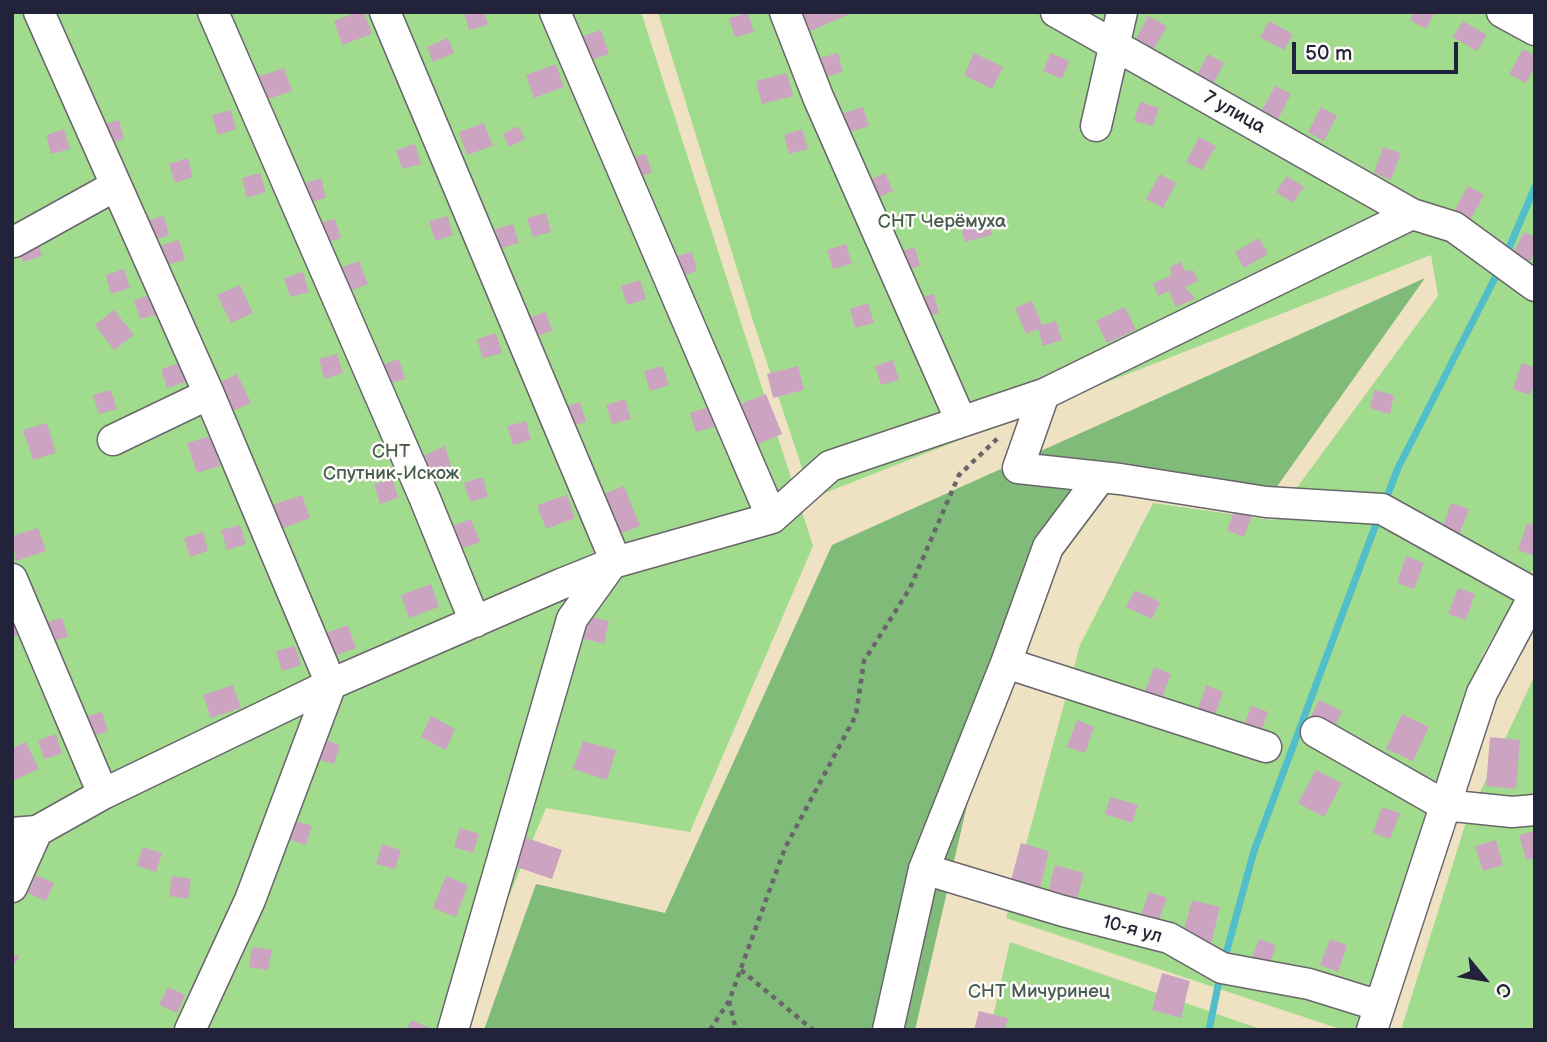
<!DOCTYPE html>
<meta charset="utf-8">
<style>
body{margin:0}
#map{position:relative;width:1547px;height:1042px;overflow:hidden;background:#eee2c3;font-family:"Balsamiq Sans",sans-serif}
canvas{display:block}
.frame{position:absolute;inset:0;border:14px solid #22223b;pointer-events:none}
.north{position:absolute;left:1449px;top:944px;width:70px;height:70px;-webkit-text-stroke:5px #fdfcf7;paint-order:stroke;rotate:120deg;font-size:19px;font-weight:700;line-height:28px;text-align:center;color:#22223b}
.north::after{content:'';display:block;margin:auto;width:24px;height:32px;background:#22223b;clip-path:polygon(50% 0,100% 100%,50% 72%,0 100%)}
.scale{position:absolute;left:1292px;top:42px;width:166px;height:32px;box-sizing:border-box;border:4px solid #22223b;border-top:0;padding-left:9px;font-size:21px;line-height:24px;white-space:nowrap;color:#22223b;-webkit-text-stroke:5px #fdfcf7;paint-order:stroke}
</style>
<div id="map">
<canvas width="1547" height="1042"></canvas>
<div class="frame"></div>
<div class="north">С</div>
<div class="scale">50 m</div>
</div>
<script>
const c = document.querySelector('canvas').getContext('2d');
c.lineJoin = 'round';
function fill(path, color) {
  c.fillStyle = color;
  c.fill(path, 'evenodd');
}
function shape(rows) {
  const path = new Path2D();
  for (const r of rows) {
    path.moveTo(r[0], r[1]);
    for (let i = 2; i < r.length; i += 2) path.lineTo(r[i], r[i + 1]);
  }
  return path;
}
function stroke(path, color, width, dash) {
  c.strokeStyle = color;
  c.lineWidth = width;
  c.lineCap = dash ? 'butt' : 'round';
  c.setLineDash(dash || []);
  c.stroke(path);
}
function write(font, color, halo, rows, align = 'center') {
  c.font = font + ' "Balsamiq Sans",sans-serif';
  c.lineWidth = 5;
  c.setLineDash([]);
  c.textBaseline = 'middle';
  c.strokeStyle = halo;
  c.fillStyle = color;
  for (const [text, x, y, turn = 0] of rows) {
    c.save();
    c.translate(x, y);
    c.rotate((+turn || 0) * Math.PI / 180);
    c.textAlign = isNaN(turn) ? turn : align;
    if (halo) c.strokeText(text, 0, 0);
    c.fillText(text, 0, 0);
    c.restore();
  }
}
fill(shape([
 [12,12,641,12,813,546,690,832,546,808,453,1030,12,1030],
 [658,12,1535,12,1535,566,1483,654,1358,1030,1343,1030,1006,918,1080,645,1153,503,1273,520,1438,296,1431,255,812,498,754,324],
 [1535,675,1535,1030,1401,1030,1466,822],
 [1010,942,1263,1030,990,1030]
]), '#a1db8e');
fill(shape([
 [1425,278,1266,502,1120,479,1008,628,915,1030,484,1030,536,884,665,913,832,545]
]), '#80bb79');
stroke(shape([
 [1505,257,1535,187],
 [1385,502,1398,468,1500,268],
 [1224,961,1254,851,1379,516],
 [1209,1030,1220,976]
]), '#51beca', 7);
fill(shape([
 [358,12,364,12,372,34,342,45,334,21],
 [464,12,484,12,488,25,469,30],
 [797,12,854,12,806,33],
 [1414,12,1435,12,1426,29,1410,20],
 [748,13,754,32,735,37,729,18],
 [1148,16,1167,26,1154,49,1136,39],
 [1269,21,1293,34,1284,50,1260,37],
 [1463,21,1487,35,1477,51,1453,37],
 [601,30,609,54,579,64,572,40],
 [448,38,454,53,433,62,427,47],
 [1523,49,1535,55,1535,66,1526,83,1509,74],
 [838,53,843,72,825,77,819,58],
 [974,53,1003,67,992,89,964,75],
 [1051,53,1069,61,1062,79,1043,71],
 [1208,54,1224,63,1211,88,1195,79],
 [556,64,564,87,534,98,526,75],
 [284,68,292,91,262,101,254,78],
 [787,73,793,96,762,104,756,81],
 [1275,86,1291,94,1278,119,1262,110],
 [1140,102,1159,108,1153,126,1134,121],
 [863,107,869,126,850,132,844,113],
 [1321,107,1337,116,1324,141,1308,132],
 [231,110,236,129,218,135,212,115],
 [119,120,124,139,106,145,100,125],
 [484,123,493,146,467,155,459,132],
 [518,126,525,139,509,147,503,134],
 [64,129,70,149,51,154,46,135],
 [802,129,808,149,789,154,784,135],
 [1199,137,1216,146,1202,170,1186,162],
 [415,144,421,164,402,169,396,150],
 [1383,147,1401,153,1391,180,1374,173],
 [646,154,652,173,633,178,628,159],
 [188,158,193,177,175,183,169,164],
 [260,173,266,192,247,198,242,178],
 [885,173,893,191,875,199,866,182],
 [1160,174,1176,183,1163,208,1146,199],
 [1287,176,1304,187,1293,203,1276,192],
 [321,178,326,198,308,203,302,184],
 [1468,186,1484,195,1470,220,1454,211],
 [546,213,551,232,533,237,527,218],
 [164,216,169,235,151,241,145,221],
 [448,216,453,235,435,241,429,221],
 [987,217,992,235,965,242,960,224],
 [335,219,341,238,322,244,316,224],
 [513,224,519,243,501,248,495,229],
 [1524,232,1535,237,1535,252,1528,265,1511,257],
 [36,237,42,256,23,262,17,242],
 [1259,238,1268,254,1244,268,1235,252],
 [179,240,185,260,166,265,160,246],
 [846,244,852,264,833,269,827,250],
 [915,247,920,266,902,272,896,253],
 [692,252,697,271,679,277,673,257],
 [359,261,368,284,338,295,330,271],
 [1181,262,1185,271,1193,270,1198,281,1185,287,1195,299,1176,307,1169,291,1158,296,1153,283,1171,276,1170,267],
 [124,269,130,288,111,294,106,275],
 [303,272,309,292,290,297,284,278],
 [640,280,646,299,627,305,621,286],
 [240,285,253,313,231,323,217,295],
 [153,294,159,314,140,319,134,300],
 [934,294,939,313,921,319,915,299],
 [1032,301,1042,325,1056,321,1062,340,1043,346,1038,329,1026,334,1015,308],
 [868,303,874,323,855,328,850,309],
 [1125,307,1136,330,1107,343,1096,321],
 [114,310,134,335,114,350,95,325],
 [546,312,552,331,533,337,528,318],
 [496,333,502,353,483,358,477,339],
 [337,354,343,373,324,379,319,359],
 [399,359,405,379,386,384,381,365],
 [893,360,899,380,881,385,875,366],
 [180,363,186,382,167,388,161,369],
 [1522,363,1535,367,1535,383,1530,395,1513,389],
 [663,366,669,385,650,391,644,371],
 [798,366,804,390,773,398,767,374],
 [237,374,251,403,228,413,215,385],
 [111,390,117,409,99,414,93,395],
 [1374,390,1394,395,1390,414,1370,408],
 [766,394,782,434,754,446,738,405],
 [625,399,631,419,612,424,606,405],
 [580,402,586,422,567,427,562,408],
 [709,407,714,427,696,432,690,413],
 [526,421,531,440,513,445,507,426],
 [47,423,56,453,33,460,23,430],
 [211,436,220,466,197,473,187,443],
 [445,446,451,466,423,475,419,458],
 [483,477,488,497,470,502,464,483],
 [393,479,398,498,380,504,374,484],
 [624,486,640,526,612,537,596,497],
 [302,495,310,518,281,529,272,505],
 [567,495,575,518,546,529,537,505],
 [1451,503,1469,509,1459,535,1442,529],
 [1237,504,1254,510,1244,537,1227,530],
 [471,519,480,542,450,553,442,530],
 [1527,523,1535,526,1535,556,1518,550],
 [240,525,246,544,227,550,221,530],
 [38,528,46,551,16,561,12,536],
 [203,532,208,551,190,557,184,538],
 [1406,556,1424,563,1414,589,1397,583],
 [431,584,439,607,409,618,401,595],
 [1458,588,1475,594,1466,620,1448,614],
 [1135,590,1160,602,1152,619,1126,607],
 [582,615,609,621,604,644,577,637],
 [12,616,22,634,12,637],
 [62,618,68,637,49,642,44,623],
 [348,625,356,648,327,659,318,636],
 [295,646,301,665,282,671,276,651],
 [1154,667,1171,674,1161,700,1144,694],
 [233,685,241,708,211,718,203,695],
 [1206,685,1223,692,1214,718,1197,712],
 [1319,700,1342,711,1333,730,1310,719],
 [1251,706,1268,712,1259,738,1242,732],
 [102,712,108,731,90,737,84,717],
 [1402,714,1429,727,1413,761,1386,749],
 [431,716,455,729,446,750,421,737],
 [1077,720,1094,727,1085,753,1067,747],
 [56,734,62,754,44,759,38,740],
 [1490,737,1520,740,1516,789,1486,786],
 [322,739,340,745,334,764,316,759],
 [583,741,616,750,607,780,573,769],
 [26,742,39,769,12,781,12,748],
 [1316,770,1342,783,1324,817,1298,803],
 [1110,797,1138,805,1132,823,1105,814],
 [1382,807,1400,813,1390,839,1373,833],
 [293,820,312,826,306,845,287,839],
 [460,828,479,834,473,853,454,847],
 [1535,831,1535,858,1526,860,1519,835],
 [521,836,562,850,552,879,511,865],
 [1496,840,1503,865,1483,871,1475,846],
 [1021,843,1049,851,1040,888,1011,880],
 [382,844,401,850,395,869,376,864],
 [143,847,162,853,156,872,137,866],
 [1055,865,1084,873,1074,910,1046,902],
 [36,875,54,883,46,901,28,893],
 [172,876,191,879,188,899,169,896],
 [446,876,468,885,456,917,433,908],
 [1149,892,1167,898,1157,925,1140,918],
 [1192,900,1220,907,1211,944,1182,937],
 [1259,939,1276,945,1267,972,1250,965],
 [1330,939,1347,945,1338,972,1320,965],
 [252,947,272,950,268,970,249,967],
 [12,953,19,956,12,969],
 [1162,973,1190,981,1181,1018,1152,1010],
 [168,987,185,995,177,1013,159,1005],
 [979,1011,1008,1018,1005,1030,974,1030],
 [411,1020,434,1030,407,1030]
]), '#cca4c2');
const minor = shape([
 [39,12,209,394,331,684,250,900,190,1030],
 [213,12,425,499,475,622],
 [385,12,616,562],
 [555,12,772,518],
 [785,12,818,97,961,421],
 [1056,12,1412,214],
 [1502,12,1535,30],
 [1096,126,1122,12],
 [14,242,115,186],
 [1044,394,1018,468,1120,479,1266,502,1382,509,1535,594],
 [113,440,209,394],
 [12,579,103,794],
 [1006,663,1266,747],
 [1316,732,1444,805,1512,812,1535,810],
 [12,833,37,831,103,794,331,684,561,584,616,562,772,518,830,466,1044,394,1412,214,1454,227,1535,286],
 [924,869,1063,911,1169,938,1222,968,1309,984,1367,1002,1379,1002],
 [12,887,37,831],
 [453,1030,572,619,610,566],
 [888,1030,924,869,1006,663,1048,547,1099,479],
 [1372,1030,1482,693,1535,594]
]);
stroke(minor, '#69656b', 33);
stroke(shape([
 [741,970,813,1030],
 [729,1001,736,1030],
 [710,1030,729,1001,785,848,856,715,864,661,910,588,959,475,998,438]
]), '#69656b', 4.5, [5, 5]);
stroke(minor, '#fff', 30);
write('19px', '#22223b', '#fdfcf7', [
 ["7 улица",1234,113,29],
 ["10-я ул",1132,930,15]
]);
write('19px', '#485a54', '#fdfcf7', [
 ["СНТ Черёмуха",942,222],
 ["СНТ",391,452],
 ["Спутник-Искож",391,474],
 ["СНТ Мичуринец",1039,992]
]);
</script>
